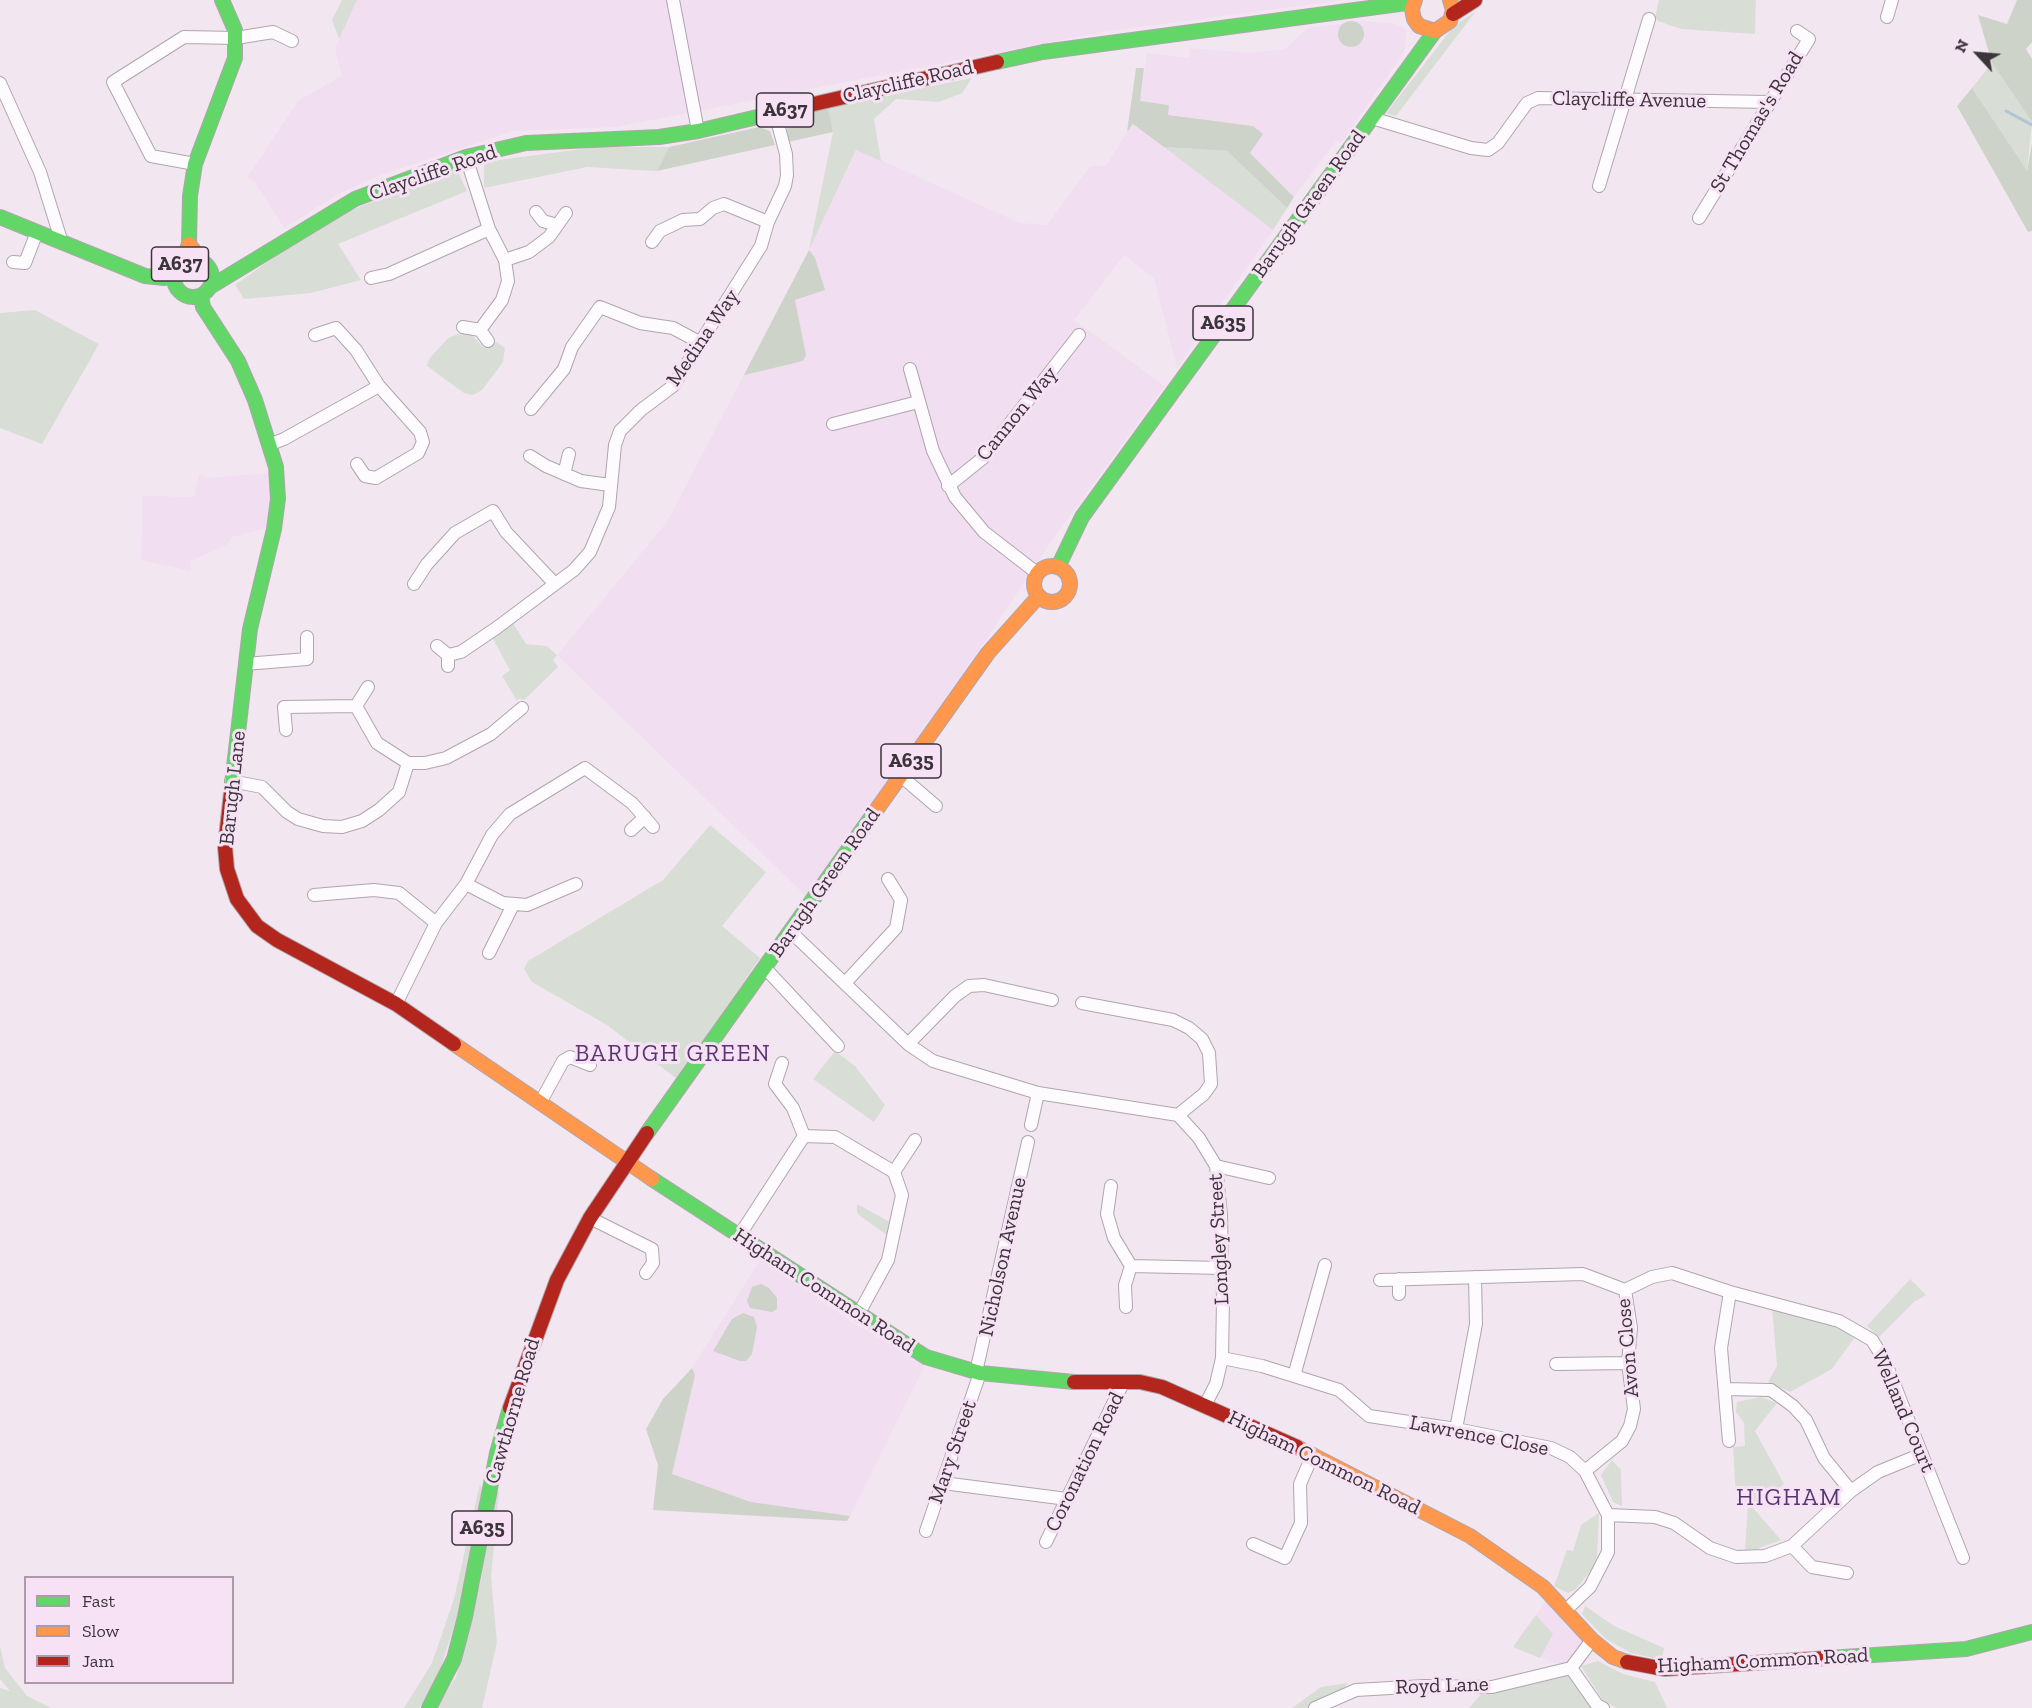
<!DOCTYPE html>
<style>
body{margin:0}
#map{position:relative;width:2032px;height:1708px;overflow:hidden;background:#f2e7f1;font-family:"Zilla Slab",serif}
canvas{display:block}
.legend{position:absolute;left:24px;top:1576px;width:210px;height:108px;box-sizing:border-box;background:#f7e2f5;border:2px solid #ac9cab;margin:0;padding:8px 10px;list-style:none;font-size:18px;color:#3c343b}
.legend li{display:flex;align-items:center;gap:12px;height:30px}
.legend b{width:30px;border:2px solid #ac9cab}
.north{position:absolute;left:1948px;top:24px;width:60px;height:60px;-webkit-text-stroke:4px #f7e2f5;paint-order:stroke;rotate:296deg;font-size:16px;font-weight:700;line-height:24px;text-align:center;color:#3c343b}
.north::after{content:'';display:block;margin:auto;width:21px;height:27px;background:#3c343b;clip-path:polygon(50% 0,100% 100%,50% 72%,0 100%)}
</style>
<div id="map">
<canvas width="2032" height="1708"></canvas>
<ul class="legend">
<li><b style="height:8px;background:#63d668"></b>Fast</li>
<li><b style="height:8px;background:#ff974d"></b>Slow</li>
<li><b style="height:8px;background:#b3261e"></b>Jam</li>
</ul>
<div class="north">N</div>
</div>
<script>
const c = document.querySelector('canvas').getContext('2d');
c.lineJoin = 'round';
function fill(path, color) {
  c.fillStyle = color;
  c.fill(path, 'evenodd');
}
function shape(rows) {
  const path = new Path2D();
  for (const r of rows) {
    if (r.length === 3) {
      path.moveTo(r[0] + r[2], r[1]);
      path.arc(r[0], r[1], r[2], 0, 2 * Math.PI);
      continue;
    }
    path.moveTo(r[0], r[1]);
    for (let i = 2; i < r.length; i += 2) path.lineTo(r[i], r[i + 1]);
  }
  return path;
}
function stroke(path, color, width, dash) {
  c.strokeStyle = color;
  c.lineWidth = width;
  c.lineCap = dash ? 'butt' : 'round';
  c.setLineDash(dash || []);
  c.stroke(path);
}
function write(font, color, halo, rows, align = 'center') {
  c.font = font + ' "Zilla Slab",serif';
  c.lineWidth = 6;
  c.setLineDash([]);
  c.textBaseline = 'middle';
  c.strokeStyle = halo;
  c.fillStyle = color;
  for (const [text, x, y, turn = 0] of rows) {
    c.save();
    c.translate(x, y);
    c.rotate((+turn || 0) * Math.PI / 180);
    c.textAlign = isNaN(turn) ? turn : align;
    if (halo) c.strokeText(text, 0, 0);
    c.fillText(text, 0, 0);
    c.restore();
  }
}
fill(shape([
 [357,0,1344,0,1103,32,616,127,513,131,381,175,340,193,284,228,255,182,247,178,298,101,342,76,335,48],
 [1361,21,1396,24,1407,30,1404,52,1341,143,1336,141,1294,197,1249,153,1253,126,1167,115,1169,105,1140,101,1147,53,1189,58,1190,48,1249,53,1285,49,1308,28],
 [1133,123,1273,230,1177,368,1154,278,1124,255,1074,320,1165,386,1053,539,988,637,806,896,557,655,667,522,809,250,857,149,1020,223,1047,225,1090,166,1106,166],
 [269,473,271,501,266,528,232,537,228,544,191,561,191,571,141,560,143,496,194,497,199,474,207,478],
 [761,1259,852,1322,925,1365,850,1516,751,1502,672,1474,695,1375,692,1368],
 [1547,1599,1583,1635,1582,1644,1573,1659,1560,1665,1513,1647]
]), '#f1def0');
fill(shape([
 [342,0,357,0,339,39,332,20],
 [1659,0,1756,0,1755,34,1681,29,1658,21,1655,17],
 [1476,11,1396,116,1386,113,1454,26],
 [1992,63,2032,122,2027,172,1972,88],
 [972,78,962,93,939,102,896,99,874,119,881,161,856,150,809,250,833,132,828,107],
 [597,147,669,147,657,171,587,167,484,188,484,162],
 [1164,147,1227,151,1287,208,1273,230],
 [451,170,458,172,467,191,338,244,361,280,311,293,244,299,235,285,325,221],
 [35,310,99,344,42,444,0,428,0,313],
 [461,333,472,335,483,347,496,342,505,348,503,362,482,390,473,395,464,393,427,366,429,359,448,338],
 [511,620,526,644,547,646,557,655,553,660,558,667,524,700,519,698,517,701,502,676,510,670,492,637],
 [710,825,766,872,722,926,760,958,677,1079,607,1025,532,982,524,969,528,961,663,880],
 [835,1051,855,1066,885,1105,874,1122,813,1079],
 [857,1204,890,1222,887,1235,860,1216,857,1212],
 [1910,1279,1926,1295,1914,1302,1879,1337,1867,1326],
 [1772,1306,1838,1326,1855,1337,1832,1369,1790,1392,1768,1382,1777,1366],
 [1761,1397,1777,1403,1755,1431,1784,1484,1753,1508,1781,1540,1757,1549,1745,1550,1748,1503,1736,1497,1733,1447,1745,1446,1744,1423,1736,1412,1737,1402],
 [1612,1460,1621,1470,1622,1506,1613,1502,1601,1475],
 [480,1484,482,1489,468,1583,438,1676,419,1708,404,1708,432,1663,454,1599],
 [494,1492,499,1492,491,1576,497,1643,482,1708,436,1708,456,1677,481,1580],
 [1599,1513,1597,1556,1593,1568,1575,1590,1568,1593,1554,1586,1567,1550,1573,1551,1581,1525],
 [1585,1606,1614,1626,1664,1648,1662,1660,1631,1653,1606,1639,1582,1614],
 [1536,1615,1553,1634,1540,1658,1513,1647],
 [0,1646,5,1668,27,1696,51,1708,0,1708,0,1688,10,1691,0,1679],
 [1598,1661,1623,1674,1655,1682,1667,1708,1616,1708,1602,1699,1581,1666],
 [1570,1675,1594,1708,1469,1708,1481,1694],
 [1348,1683,1326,1708,1292,1708,1321,1687]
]), '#d8ddd6');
fill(shape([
 [2017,0,2032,0,2032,42,2026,49,2032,59,2032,122,1992,63,1978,15,2007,24],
 [1351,34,13],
 [1136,68,1144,68,1140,101,1169,105,1168,115,1253,126,1263,134,1250,153,1294,197,1287,208,1227,151,1164,147,1133,124,1127,132],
 [1972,88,2027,171,2032,143,2032,231,2028,232,1957,106],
 [828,107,833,132,788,142,787,129,804,112],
 [759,127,770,131,775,145,657,171,669,147],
 [809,250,815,258,825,290,795,300,806,355,803,361,744,375],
 [761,1284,769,1288,777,1298,777,1309,772,1312,750,1308,747,1301,752,1287],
 [743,1313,754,1317,757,1327,752,1354,746,1361,740,1361,713,1351,732,1319],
 [692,1368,695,1375,672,1474,751,1502,850,1516,847,1521,653,1510,658,1465,646,1429,663,1399]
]), '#cdd3c9');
stroke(shape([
 [2006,111,2032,125]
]), '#afc5d2', 3);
const street = shape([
 [673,0,698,131],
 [1887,17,1892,0],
 [0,83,40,172,62,243],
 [1372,118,1471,148,1488,150,1498,143,1527,103,1538,98,1769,102],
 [466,157,489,229,505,260,508,281,502,300,480,330],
 [195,164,151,156,113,82,184,37,236,38,273,32,292,41],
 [1599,186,1649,19],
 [536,212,543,221,557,225],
 [1699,218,1809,39,1797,31],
 [652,242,660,231,683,220,700,219,713,208,724,204,768,222],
 [505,260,529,252,549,237,566,213],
 [13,262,25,263,37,232],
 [371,278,389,274,489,229],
 [463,327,480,330,488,341],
 [315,335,336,328,356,350,379,386,420,432,423,442,418,453,376,478,365,476,357,464],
 [910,369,933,451,955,497,984,532,1037,573],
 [531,409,564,369,572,347,600,307,640,323,673,328,701,343],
 [833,424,918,402],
 [271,444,284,439,379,386],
 [530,456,546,466,581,481,610,485],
 [564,474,569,454],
 [948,486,983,458,1079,335],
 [414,584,427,564,455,533,493,511,506,532,554,583],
 [437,646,448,655,448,666],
 [448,655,461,652,495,629,574,570,590,552,609,507,615,445,620,431,641,410,673,386,761,246,768,222,785,186,787,175,786,154,775,113],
 [245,664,307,659,307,637],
 [356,706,368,687],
 [286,730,284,707,356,706,377,743,408,763],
 [901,776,936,806],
 [231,781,262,787,287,812,298,819,323,826,342,827,362,821,379,810,399,792,408,763,425,763,446,758,491,734,522,708],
 [631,830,645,817],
 [466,884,503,903,527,905,576,884],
 [314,895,374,890,399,893,436,923],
 [791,932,908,1044,933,1061,1038,1093,1178,1115,1199,1138,1216,1166,1221,1215,1223,1300,1222,1358,1216,1384,1205,1405],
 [489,953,513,905],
 [765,968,838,1046],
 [845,983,896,928,901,900,888,879],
 [1082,1003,1173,1020,1189,1028,1202,1039,1209,1053,1211,1084,1204,1094,1178,1115],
 [396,1004,436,923,466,884,492,835,510,814,585,768,632,803,653,827],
 [908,1044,955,996,969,986,984,985,1052,1000],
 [782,1063,775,1084,793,1108,804,1136],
 [540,1103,563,1061,570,1057,590,1065],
 [1031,1125,1038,1093],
 [1216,1166,1269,1178],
 [894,1172,915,1140],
 [1111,1186,1107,1214,1114,1238,1131,1266,1125,1285,1126,1307],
 [590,1218,652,1249,653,1263,646,1273],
 [739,1236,804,1136,835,1137,894,1172,902,1195,888,1260,858,1315],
 [1131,1266,1222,1268],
 [1399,1279,1399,1294],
 [1380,1280,1583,1274,1625,1290,1631,1328,1628,1363,1634,1409,1630,1426,1622,1441,1585,1471],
 [1625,1290,1652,1277,1672,1273,1730,1292,1839,1321,1872,1340,1885,1361,1963,1558],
 [1222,1358,1262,1366,1339,1390,1369,1416,1456,1429,1551,1448,1570,1457,1585,1471,1608,1515,1608,1552,1590,1587,1566,1610],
 [1556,1364,1628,1363],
 [976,1372,1028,1142],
 [1294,1376,1325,1265],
 [1725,1389,1771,1390,1793,1406,1806,1420,1824,1458,1851,1491],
 [1456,1429,1476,1324,1475,1277],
 [1729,1441,1721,1348,1730,1292],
 [943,1483,1067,1499],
 [1608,1515,1655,1517,1674,1523,1710,1548,1736,1557,1765,1556,1792,1546,1851,1491,1878,1472,1922,1454],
 [926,1531,980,1373],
 [1046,1542,1124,1381],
 [1253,1544,1285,1558,1301,1523,1300,1484,1313,1454],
 [1792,1546,1812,1567,1847,1573],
 [1592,1640,1571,1668,1597,1705,1603,1708],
 [1315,1708,1356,1690,1424,1686,1492,1687,1571,1668]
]);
const fast = shape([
 [997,62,1043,52,1414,2],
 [0,217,145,276,164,278,174,275],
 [193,278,19],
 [183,261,189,244,190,196,195,164,235,58,235,30,222,0],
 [210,287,355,199,466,157,526,143,659,137,698,131,770,114],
 [201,296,203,307,238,361,255,400,276,467,278,499,274,529,250,629,231,793],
 [1058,567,1082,517,1435,31],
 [647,1133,872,816],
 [652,1179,926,1357,980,1373,1074,1382],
 [1828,1658,1966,1649,2032,1632],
 [429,1708,454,1659,465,1617,497,1453,510,1408]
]);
const slow = shape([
 [1415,0,1412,9,1414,19,1419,26,1435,31,1450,21,1453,10,1450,0],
 [189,244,201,260],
 [1052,584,18],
 [872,816,988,653,1038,597],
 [454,1044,652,1179],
 [1297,1447,1470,1536,1543,1587,1592,1640,1613,1657,1627,1662]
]);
const jam = shape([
 [1453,14,1475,0],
 [770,114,997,62],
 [231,793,225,847,227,869,237,899,257,926,277,940,396,1004,454,1044],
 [1074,1382,1140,1382,1162,1387,1297,1447],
 [510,1408,557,1280,590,1218,647,1133],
 [1627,1662,1664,1669,1828,1658]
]);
stroke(street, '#aea6ad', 14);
stroke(fast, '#aea6ad', 16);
stroke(slow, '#aea6ad', 16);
stroke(jam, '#aea6ad', 16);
stroke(street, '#fdfbfd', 12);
stroke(fast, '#63d668', 14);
stroke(slow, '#ff974d', 14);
stroke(jam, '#b3261e', 14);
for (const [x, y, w] of [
 [785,110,57],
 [180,264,57],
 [1223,323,60],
 [911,761,60],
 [482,1528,60]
]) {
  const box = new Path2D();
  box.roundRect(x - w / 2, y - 17, w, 34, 4.5);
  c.fillStyle = '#f7e2f5';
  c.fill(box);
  stroke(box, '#3c343b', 1.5);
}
write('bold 20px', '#3c343b', null, [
 ["A637",785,110],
 ["A637",180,264],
 ["A635",1223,323],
 ["A635",911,761],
 ["A635",482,1528]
]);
write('21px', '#3c343b', '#f7e2f5', [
 ["Claycliffe Road",908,82,-13],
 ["Claycliffe Avenue",1629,100,1],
 ["St Thomas's Road",1757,122,-59],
 ["Claycliffe Road",433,173,-19],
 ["Barugh Green Road",1309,204,-54],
 ["Medina Way",703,338,-56],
 ["Cannon Way",1017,414,-51],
 ["Barugh Lane",233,788,-84],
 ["Barugh Green Road",825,883,-55],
 ["Longley Street",1219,1239,-93],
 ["Nicholson Avenue",1003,1257,-78],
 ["Higham Common Road",824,1291,33],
 ["Avon Close",1628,1348,-95],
 ["Cawthorne Road",513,1411,-74],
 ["Welland Court",1903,1411,67],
 ["Lawrence Close",1479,1436,11],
 ["Mary Street",953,1452,-71],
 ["Coronation Road",1085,1462,-64],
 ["Higham Common Road",1324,1463,26],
 ["Higham Common Road",1763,1661,-3],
 ["Royd Lane",1442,1686,-2]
]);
c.letterSpacing = '1.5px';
write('24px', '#553670', '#f7e2f5', [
 ["BARUGH GREEN",673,1054],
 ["HIGHAM",1789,1498]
]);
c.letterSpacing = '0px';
</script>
